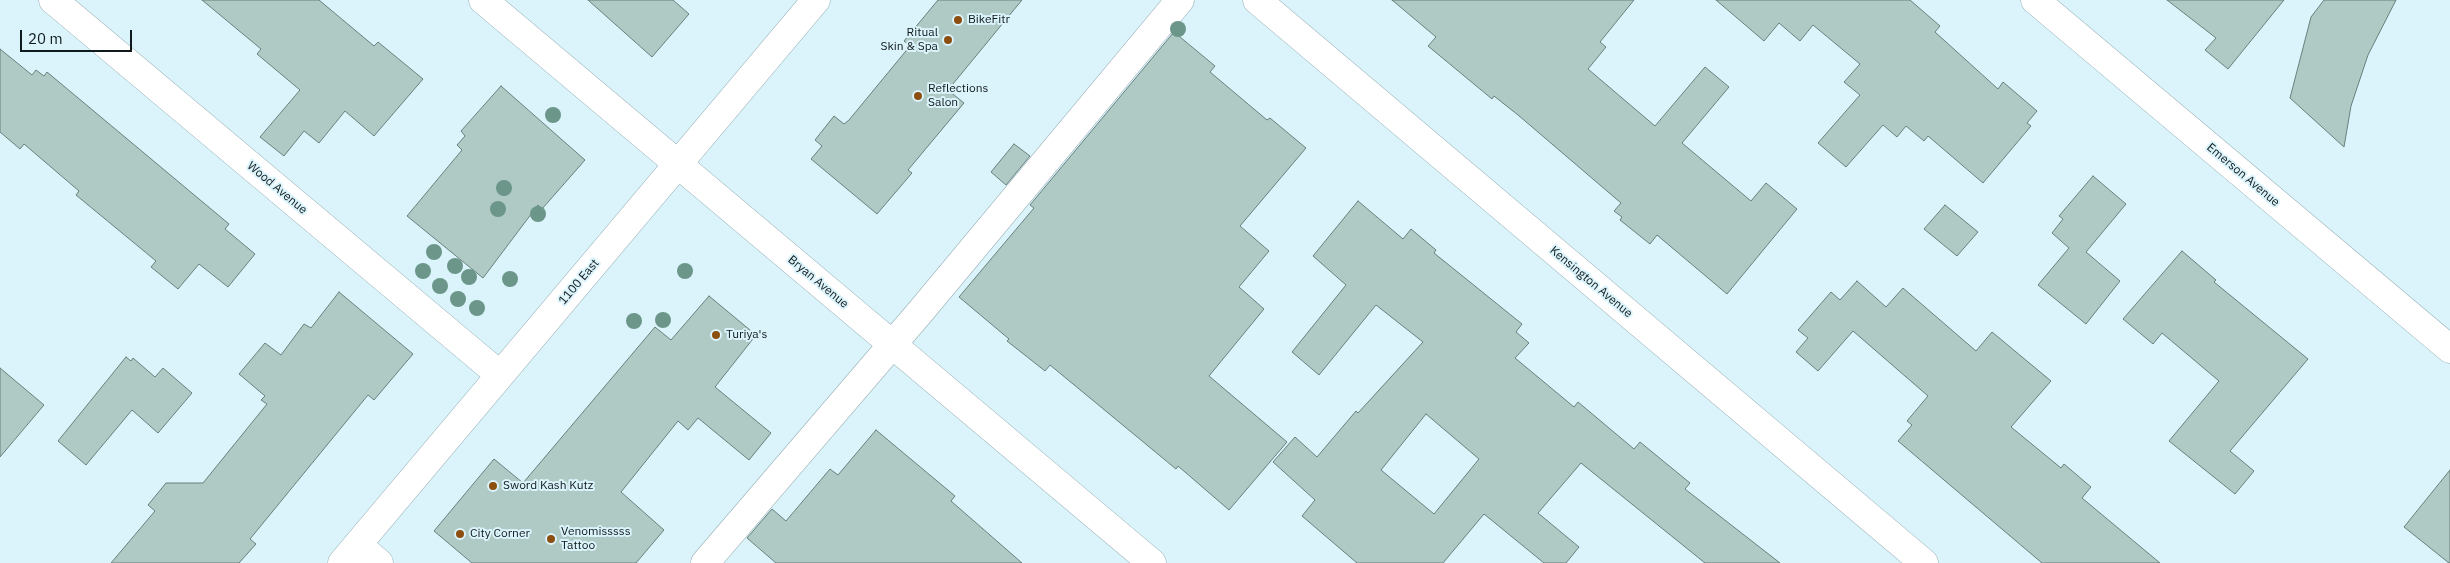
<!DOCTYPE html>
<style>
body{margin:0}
#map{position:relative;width:2450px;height:563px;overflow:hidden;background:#dbf4fc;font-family:"IBM Plex Sans",sans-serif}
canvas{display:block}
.scale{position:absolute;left:20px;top:30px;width:112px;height:22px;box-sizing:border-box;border:2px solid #10191b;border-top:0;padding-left:6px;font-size:15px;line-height:18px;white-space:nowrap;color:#10191b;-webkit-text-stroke:4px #dbf4fc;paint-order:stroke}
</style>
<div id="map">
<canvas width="2450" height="563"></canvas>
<div class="scale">20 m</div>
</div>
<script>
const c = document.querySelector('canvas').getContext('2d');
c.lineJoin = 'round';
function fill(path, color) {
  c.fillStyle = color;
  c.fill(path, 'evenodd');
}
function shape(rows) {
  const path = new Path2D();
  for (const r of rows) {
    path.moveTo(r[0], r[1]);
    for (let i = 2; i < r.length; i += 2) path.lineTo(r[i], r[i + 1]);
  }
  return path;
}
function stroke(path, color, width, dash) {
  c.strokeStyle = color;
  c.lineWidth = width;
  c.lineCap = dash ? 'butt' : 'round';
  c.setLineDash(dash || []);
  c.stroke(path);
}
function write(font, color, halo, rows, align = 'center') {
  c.font = font + ' "IBM Plex Sans",sans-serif';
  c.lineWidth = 4;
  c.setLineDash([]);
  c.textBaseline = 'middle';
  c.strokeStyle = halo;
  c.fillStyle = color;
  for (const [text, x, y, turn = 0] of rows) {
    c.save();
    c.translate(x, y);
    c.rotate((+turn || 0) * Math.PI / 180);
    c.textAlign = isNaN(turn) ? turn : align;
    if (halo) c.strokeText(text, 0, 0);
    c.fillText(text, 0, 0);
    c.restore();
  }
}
const building = shape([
 [202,0,319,0,374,46,378,42,423,79,374,136,345,111,319,143,304,131,284,156,260,137,300,90,257,54,261,49,202,0],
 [588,0,673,0,689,14,652,57,588,0],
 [938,0,1022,0,948,90,964,103,908,170,912,173,877,214,811,159,822,146,815,140,834,116,844,124,849,120,910,46,904,41,938,0],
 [1392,0,1634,0,1600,42,1606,47,1588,69,1655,126,1705,67,1729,87,1682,143,1751,201,1766,183,1797,209,1727,294,1657,235,1650,244,1620,220,1622,217,1614,211,1621,203,1518,115,1494,96,1492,99,1428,46,1436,37,1392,0],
 [1716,0,1910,0,1940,26,1935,32,1998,89,2003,82,2037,111,2027,123,2031,126,1983,183,1928,136,1924,141,1906,126,1897,137,1883,125,1846,167,1818,143,1860,95,1844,82,1860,64,1813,25,1800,41,1779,23,1764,41,1716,0],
 [2167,0,2284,0,2228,69,2205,50,2216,38,2167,0],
 [2324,0,2396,0,2368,55,2351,106,2344,147,2290,98,2311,17,2324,0],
 [1174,32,1215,66,1210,72,1267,120,1270,118,1306,148,1240,226,1269,251,1239,287,1264,309,1209,376,1287,442,1229,510,1178,466,1176,469,1050,365,1045,371,1007,341,1009,339,959,297,1034,208,1030,205,1174,32],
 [0,49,32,75,36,70,44,76,47,72,229,224,225,229,255,254,228,287,199,264,178,289,151,267,156,261,76,195,79,191,24,144,20,149,0,132,0,49],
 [501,86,585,160,542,209,538,205,483,278,407,216,462,150,457,145,465,136,461,131,501,86],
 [1014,144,1030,156,1006,185,991,172,1014,144],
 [2093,176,2126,204,2086,252,2120,281,2086,324,2038,285,2069,248,2052,233,2063,219,2059,216,2093,176],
 [1358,201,1403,239,1411,229,1436,250,1434,253,1522,324,1516,332,1529,343,1515,358,1574,407,1578,402,1634,449,1640,442,1690,483,1685,489,1780,563,1705,563,1581,463,1538,513,1579,547,1566,563,1544,563,1484,514,1443,563,1357,563,1302,516,1315,500,1273,462,1295,437,1317,457,1356,411,1358,413,1423,342,1376,305,1319,375,1292,352,1346,285,1313,256,1358,201],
 [1426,414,1479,459,1434,514,1381,470,1426,414],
 [1945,205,1978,232,1957,256,1924,229,1945,205],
 [2182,251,2216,280,2214,282,2308,359,2230,451,2254,471,2235,494,2169,441,2219,381,2162,333,2153,344,2123,319,2182,251],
 [1857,281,1886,307,1903,288,1976,351,1992,332,2051,381,2011,427,2061,468,2064,464,2091,487,2082,498,2160,563,2042,563,1898,441,1912,425,1907,421,1928,396,1853,331,1818,371,1796,352,1808,338,1798,330,1831,292,1840,300,1857,281],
 [339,292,413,354,374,400,368,395,250,539,256,544,239,563,111,563,155,511,148,505,166,483,203,483,267,404,261,400,265,396,239,374,265,343,281,355,304,324,311,328,339,292],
 [709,296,756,335,715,387,771,433,749,460,698,418,688,430,678,421,621,492,664,530,636,563,472,563,434,531,494,459,523,483,655,327,671,340,709,296],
 [126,357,131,361,133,358,155,377,163,368,192,393,158,433,132,410,86,465,58,441,126,357],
 [0,368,44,405,0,457,0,368],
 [876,430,955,496,951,501,1022,563,776,563,747,538,772,509,786,521,830,469,838,475,876,430],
 [2450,470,2450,563,2449,563,2404,527,2450,470]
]);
fill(building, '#afc9c5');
stroke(building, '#68807d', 1);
const minor = shape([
 [53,0,500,375],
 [483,0,1152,563],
 [1257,0,1924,563],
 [2035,0,2450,349],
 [358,545,379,563],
 [342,563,816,0],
 [705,563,921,311,1180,0]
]);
stroke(minor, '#94acb3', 29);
stroke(minor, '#fff', 28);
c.fillStyle = '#6b9689';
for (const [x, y] of [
 [1178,29],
 [553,115],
 [504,188],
 [498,209],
 [538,214],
 [434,252],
 [455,266],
 [423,271],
 [685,271],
 [469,277],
 [510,279],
 [440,286],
 [458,299],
 [477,308],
 [663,320],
 [634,321]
]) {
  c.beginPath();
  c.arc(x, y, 8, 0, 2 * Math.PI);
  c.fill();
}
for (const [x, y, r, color] of [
 [958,20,5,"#8c4f10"],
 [948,40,5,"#8c4f10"],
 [918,96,5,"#8c4f10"],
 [716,335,5,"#8c4f10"],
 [493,486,5,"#8c4f10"],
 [460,534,5,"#8c4f10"],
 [551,539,5,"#8c4f10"]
]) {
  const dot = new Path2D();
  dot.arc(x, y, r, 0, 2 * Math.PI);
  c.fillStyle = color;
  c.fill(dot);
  stroke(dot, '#dbf4fc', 2);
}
write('12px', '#10191b', '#dbf4fc', [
 ["BikeFitr",968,20],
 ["Ritual",938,33,"right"],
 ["Skin & Spa",938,47,"right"],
 ["Reflections",928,89],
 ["Salon",928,103],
 ["Turiya's",726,335],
 ["Sword Kash Kutz",503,486],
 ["Venomisssss",561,532],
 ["Tattoo",561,546],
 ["City Corner",470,534]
], 'left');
write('12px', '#10191b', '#dbf4fc', [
 ["Emerson Avenue",2243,175,40],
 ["Wood Avenue",277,188,40],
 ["1100 East",579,282,-50],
 ["Bryan Avenue",818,282,40],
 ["Kensington Avenue",1591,282,40]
]);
</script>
